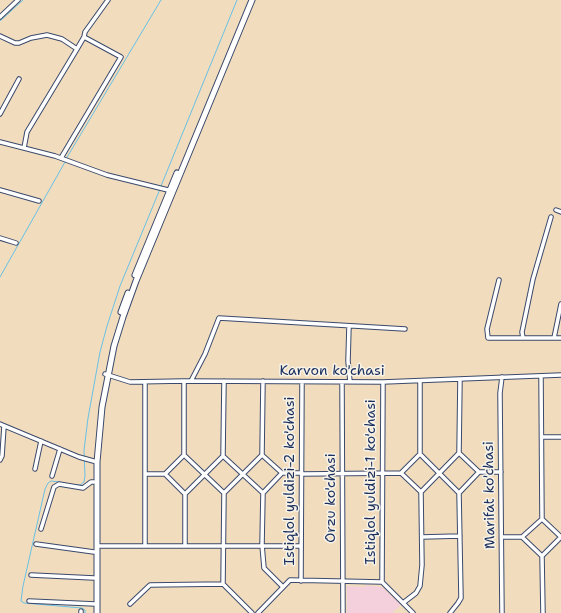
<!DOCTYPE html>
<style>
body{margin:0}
canvas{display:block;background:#f1ddbd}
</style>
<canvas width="561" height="613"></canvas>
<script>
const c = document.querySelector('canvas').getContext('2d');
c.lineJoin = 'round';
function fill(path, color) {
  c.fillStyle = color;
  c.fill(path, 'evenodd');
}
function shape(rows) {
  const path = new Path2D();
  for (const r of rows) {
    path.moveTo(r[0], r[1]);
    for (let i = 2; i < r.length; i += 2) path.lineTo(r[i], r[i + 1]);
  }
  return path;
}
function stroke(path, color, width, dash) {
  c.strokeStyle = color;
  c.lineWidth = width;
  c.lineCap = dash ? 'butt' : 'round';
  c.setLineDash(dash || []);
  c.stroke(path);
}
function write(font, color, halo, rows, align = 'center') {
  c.font = font + ' "Shantell Sans",sans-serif';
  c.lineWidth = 3;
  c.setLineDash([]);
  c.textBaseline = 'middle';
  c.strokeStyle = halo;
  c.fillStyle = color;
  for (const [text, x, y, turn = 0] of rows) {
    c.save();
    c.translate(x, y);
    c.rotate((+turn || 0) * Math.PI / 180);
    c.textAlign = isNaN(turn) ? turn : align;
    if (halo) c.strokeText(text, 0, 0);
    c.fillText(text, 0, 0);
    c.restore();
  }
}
fill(shape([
 [365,585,382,587,401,605,392,613,347,613,347,586,365,587]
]), '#f4cfdc');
stroke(shape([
 [0,21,23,0],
 [66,159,161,0],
 [161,186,237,0],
 [0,277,65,162],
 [60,482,51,481,48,483,45,489,23,586,21,601,24,603,82,608,85,610,85,613],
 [73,485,80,485,84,482,85,476,84,450,88,418,100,352,107,326,120,286,160,189]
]), '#68c0e5', 1);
const minor = shape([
 [0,17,18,0],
 [0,36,15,43,19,43,31,38,47,35,62,39,77,49],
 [0,114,19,79],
 [0,142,55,156,107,175,172,191],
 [24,148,27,132,77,49,84,37,85,32,108,0],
 [61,158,121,57,84,37],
 [0,190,39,201],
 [556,210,561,212],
 [0,238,16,243],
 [499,280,487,329,488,338,561,338],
 [349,326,348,361,350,382],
 [523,338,522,332,533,279,551,217],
 [554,338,561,304],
 [105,374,130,382,184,381,383,382,561,375],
 [541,376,542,519],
 [502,377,500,393,502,613],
 [191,381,205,354,219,318,405,329],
 [420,381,420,454],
 [145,382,145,545],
 [342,382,343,613],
 [0,424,79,457,97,462],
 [542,437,561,437],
 [459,453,460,379],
 [459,453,479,472],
 [420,454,459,493],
 [184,455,184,381],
 [184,455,224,493],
 [262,455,263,381],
 [262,455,282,473,302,473],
 [223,456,224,381],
 [223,456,263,493],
 [0,460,2,456,4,426],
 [35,469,41,441],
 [401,473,420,454],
 [145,474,165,474,184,455],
 [165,474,185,494],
 [302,474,401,473,421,492],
 [52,476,60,449],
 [421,492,459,453],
 [224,493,262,455],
 [263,493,262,545,264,568,283,587],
 [263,493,282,473],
 [459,493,479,472,501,472],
 [185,494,223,456],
 [542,519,561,537],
 [41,529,54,487,59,484,83,488,91,482,94,482],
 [422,537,460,536],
 [502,537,522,537,542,556],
 [522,537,542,519],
 [36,544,94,552],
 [98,546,301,546],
 [185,546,185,494],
 [542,556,543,613],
 [542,556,561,537],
 [31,575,94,578],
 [301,581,302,382],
 [382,582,383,382],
 [223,584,224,493],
 [29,601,95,604],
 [403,603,416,593,420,586,422,565,421,492],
 [130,604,150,585,223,584,252,613],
 [81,611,81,613],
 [258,613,290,580,382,582,413,613],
 [450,613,458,603,461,598,459,493]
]);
const secondary = shape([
 [135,275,177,173],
 [121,312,128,293],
 [97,613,97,462,102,407,114,346,123,317,136,281,252,0]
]);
stroke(minor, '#3b496c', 5.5);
stroke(secondary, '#3b496c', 7);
stroke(minor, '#fff', 3.5);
stroke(secondary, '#fff', 5);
write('14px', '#1b2f5e', '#f7f3e8', [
 ["Karvon ko'chasi",332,371],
 ["Istiqlol yuldizi-2 ko'chasi",290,481,-90],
 ["Istiqlol yuldizi-1 ko'chasi",371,482,-90],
 ["Marifat ko'chasi",490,495,-91],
 ["Orzu ko'chasi",331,498,-90]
]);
</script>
